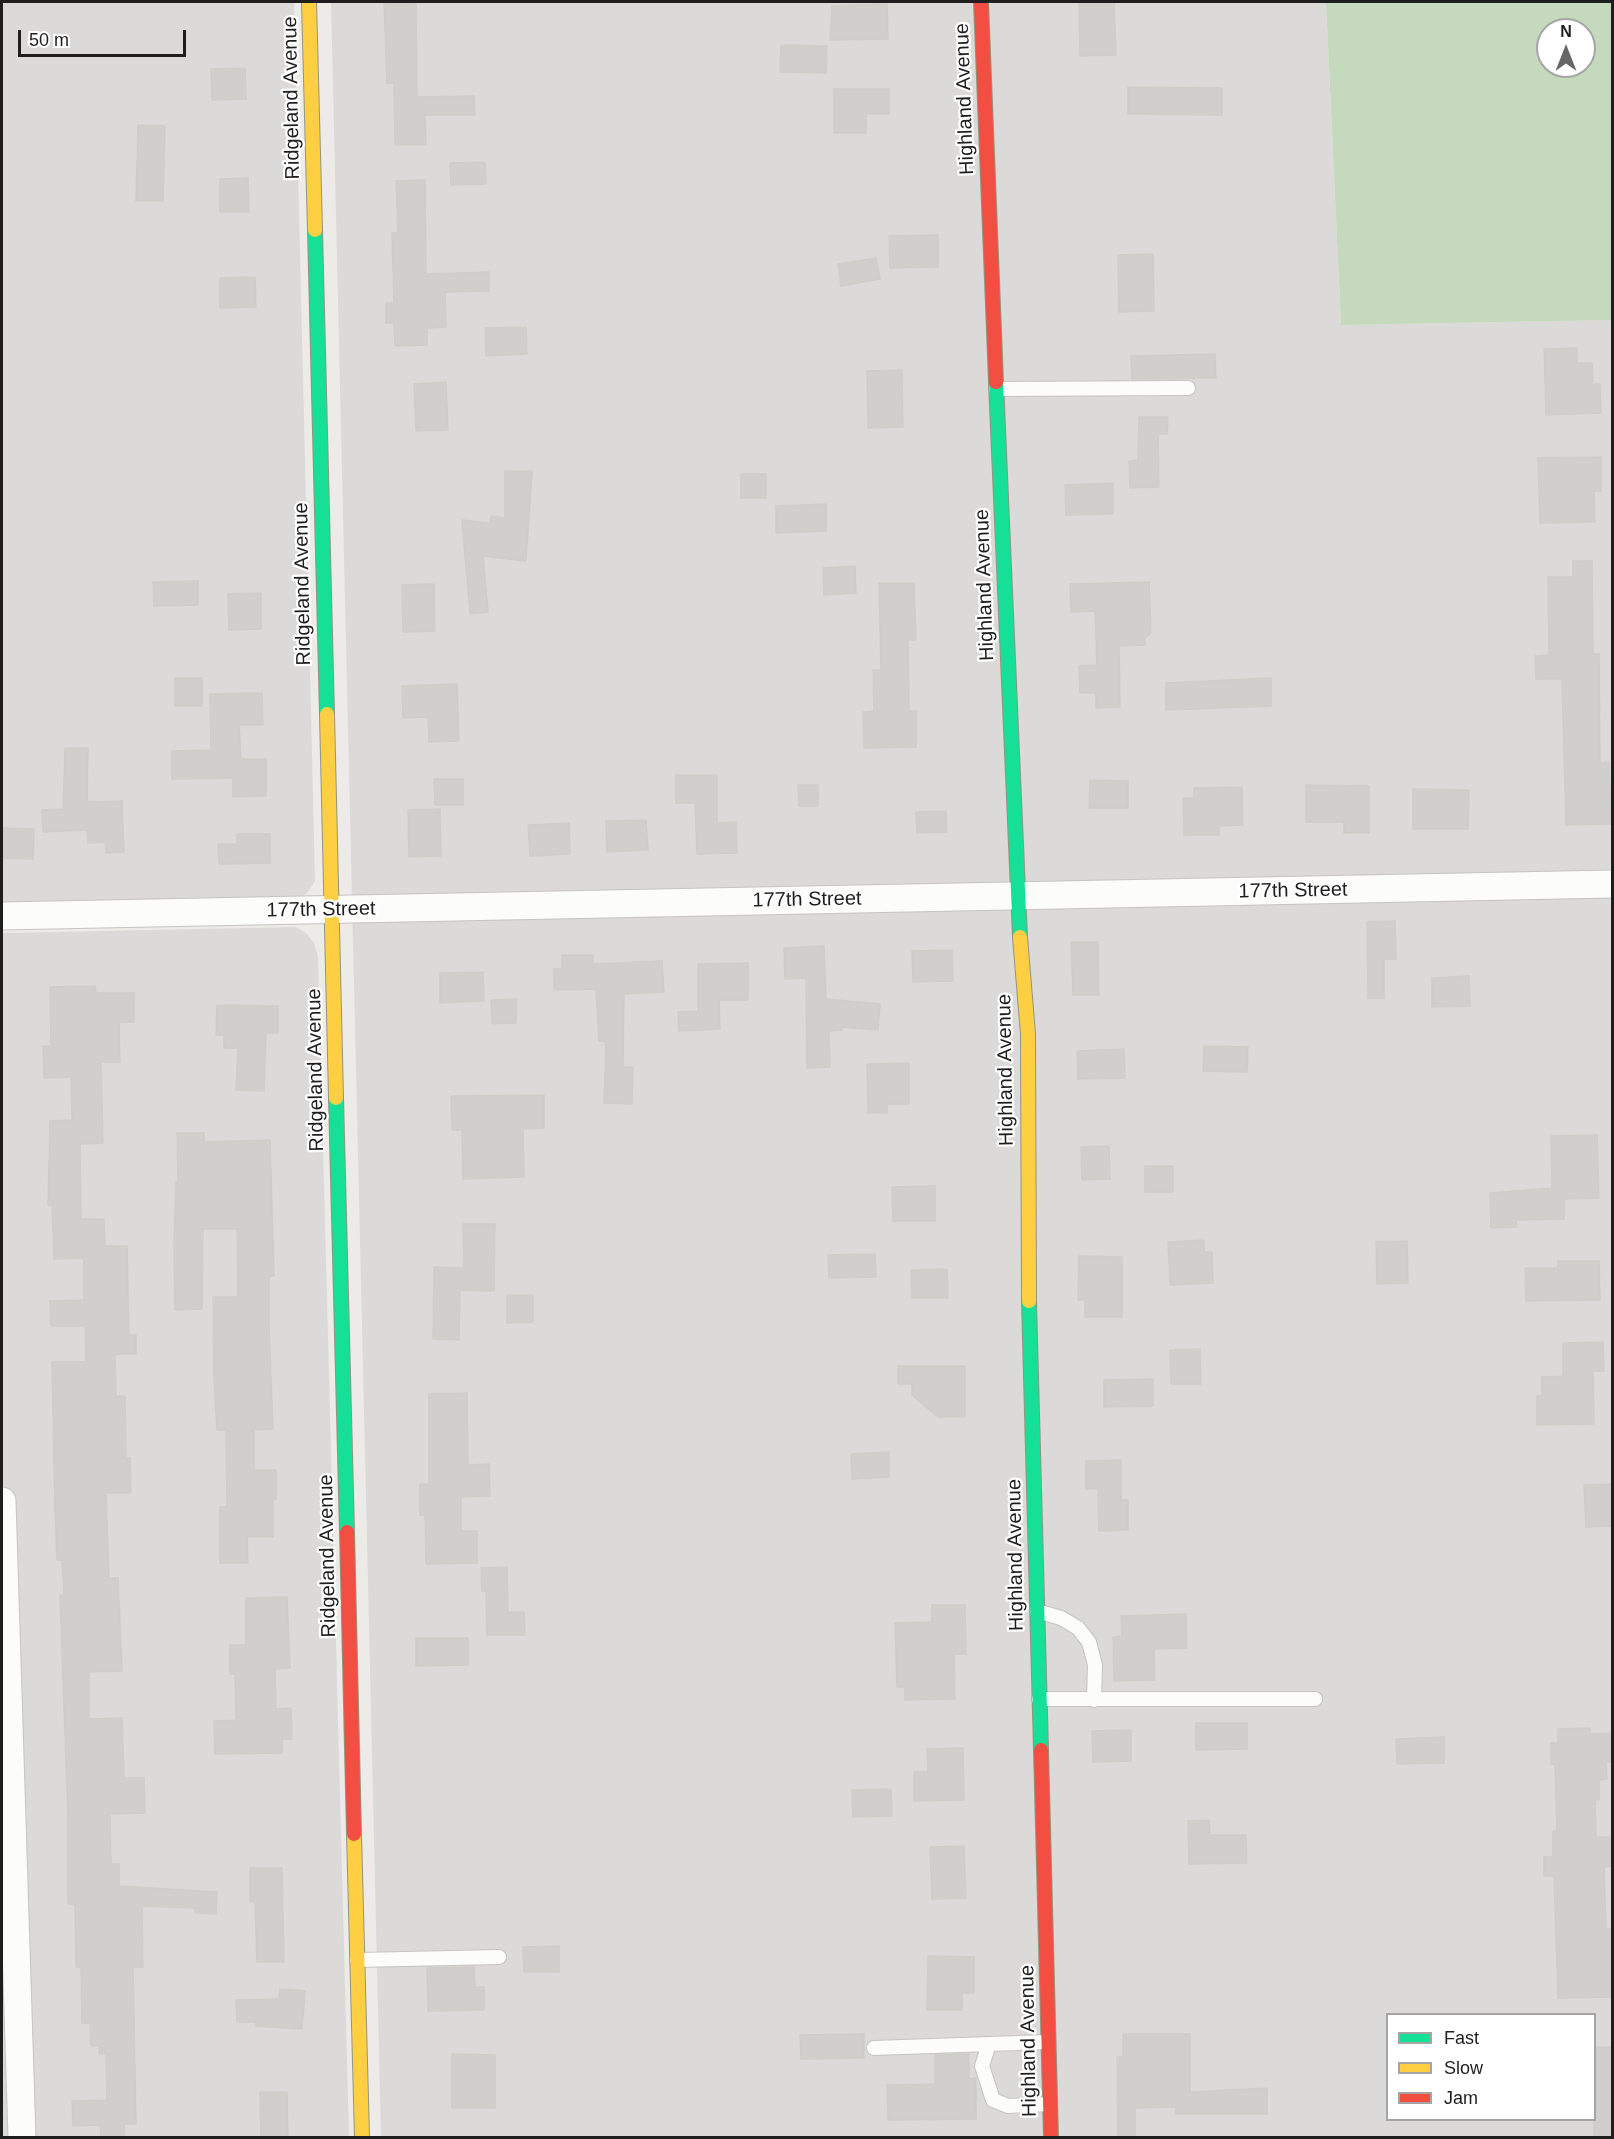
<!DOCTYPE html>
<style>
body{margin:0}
#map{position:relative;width:1614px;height:2139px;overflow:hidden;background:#ecebe7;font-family:Helvetica,sans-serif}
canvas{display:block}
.frame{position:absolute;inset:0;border:3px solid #1e1e1e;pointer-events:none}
.legend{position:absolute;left:1386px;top:2013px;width:210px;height:108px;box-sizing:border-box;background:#fff;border:2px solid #a5a5a5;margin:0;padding:8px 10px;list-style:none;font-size:18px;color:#1e1e1e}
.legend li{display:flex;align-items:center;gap:12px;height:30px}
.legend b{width:30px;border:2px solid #a5a5a5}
.north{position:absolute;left:1536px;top:18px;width:60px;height:60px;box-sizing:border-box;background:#fff;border:2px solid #a5a5a5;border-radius:50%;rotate:0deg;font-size:16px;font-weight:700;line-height:24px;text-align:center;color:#1e1e1e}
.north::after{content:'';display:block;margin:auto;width:21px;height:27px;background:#666664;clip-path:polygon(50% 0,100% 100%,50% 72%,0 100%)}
.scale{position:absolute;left:18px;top:30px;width:168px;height:27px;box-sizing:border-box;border:3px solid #1e1e1e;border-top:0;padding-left:8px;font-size:18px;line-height:21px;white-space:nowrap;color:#1e1e1e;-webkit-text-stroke:4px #fff;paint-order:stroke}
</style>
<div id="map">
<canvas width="1614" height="2139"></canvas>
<div class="frame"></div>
<ul class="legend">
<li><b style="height:8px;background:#16e098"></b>Fast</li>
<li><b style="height:8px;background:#ffcf43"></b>Slow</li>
<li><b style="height:8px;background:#f24e42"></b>Jam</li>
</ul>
<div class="north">N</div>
<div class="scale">50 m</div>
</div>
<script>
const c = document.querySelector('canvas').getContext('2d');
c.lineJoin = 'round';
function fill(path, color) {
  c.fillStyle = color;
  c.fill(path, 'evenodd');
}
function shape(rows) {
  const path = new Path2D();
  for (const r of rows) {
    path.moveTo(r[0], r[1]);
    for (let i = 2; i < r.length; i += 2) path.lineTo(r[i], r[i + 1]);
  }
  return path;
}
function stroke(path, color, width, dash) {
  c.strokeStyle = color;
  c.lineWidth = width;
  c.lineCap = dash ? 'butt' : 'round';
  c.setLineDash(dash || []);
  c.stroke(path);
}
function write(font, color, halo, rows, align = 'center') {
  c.font = font + ' Helvetica,sans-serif';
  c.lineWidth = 4.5;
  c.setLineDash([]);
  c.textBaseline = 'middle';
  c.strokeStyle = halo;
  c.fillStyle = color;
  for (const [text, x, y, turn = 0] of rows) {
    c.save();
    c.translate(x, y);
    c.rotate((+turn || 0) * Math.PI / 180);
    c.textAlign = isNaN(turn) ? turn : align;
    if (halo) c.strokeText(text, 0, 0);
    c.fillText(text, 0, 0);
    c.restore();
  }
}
fill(shape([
 [2,2,294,2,315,881,307,893,298,899,2,905],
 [331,2,1326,2,1341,325,1612,320,1612,2137,381,2137],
 [1388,2014,1594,2014,1594,2120,1388,2120],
 [296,927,307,934,314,943,318,957,349,2137,2,2137,2,933]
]), '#dbdad8');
fill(shape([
 [1326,2,1612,2,1612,320,1341,325],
 [1548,30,1584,30,1584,66,1548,66]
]), '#c5dabd');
const building = shape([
 [384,2,416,2,417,97,474,96,475,115,425,115,426,145,395,145,394,83,387,83,384,2],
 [1079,2,1114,2,1116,55,1080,56,1079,2],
 [887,4,888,39,830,40,832,6,887,4],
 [781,45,827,46,826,73,780,72,781,45],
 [245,68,246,99,212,100,211,69,245,68],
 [1128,87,1222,88,1222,115,1128,114,1128,87],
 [834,89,889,89,889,114,866,114,866,133,834,133,834,89],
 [138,125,165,126,163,201,136,201,138,125],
 [485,162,486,184,451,185,450,163,485,162],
 [248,178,249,212,220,212,220,179,248,178],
 [425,180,426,274,489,272,489,291,445,292,446,327,427,328,427,345,395,346,394,323,386,323,386,303,394,303,392,233,398,233,396,181,425,180],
 [938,235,938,267,890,268,889,236,938,235],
 [1153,254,1154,311,1119,312,1118,255,1153,254],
 [876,258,880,279,841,286,838,264,876,258],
 [255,277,256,307,220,308,220,278,255,277],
 [526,327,527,354,486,356,485,328,526,327],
 [1577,348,1577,363,1592,363,1593,384,1600,384,1601,413,1546,415,1544,349,1577,348],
 [1215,354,1216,378,1132,379,1131,356,1215,354],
 [902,370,903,427,868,428,867,371,902,370],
 [446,382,448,430,416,431,414,384,446,382],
 [1139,417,1168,417,1167,434,1158,434,1159,487,1130,488,1129,461,1138,460,1139,417],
 [1601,457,1601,491,1594,491,1595,522,1540,523,1538,458,1601,457],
 [505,471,532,471,526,561,483,556,488,612,470,614,462,520,491,523,491,516,505,518,505,471],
 [741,474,766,474,766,498,741,498,741,474],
 [1113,483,1113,514,1066,515,1065,485,1113,483],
 [826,504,826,531,776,533,776,506,826,504],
 [1573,561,1592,561,1593,654,1599,654,1600,763,1609,762,1611,824,1566,825,1562,679,1536,679,1535,656,1549,655,1548,577,1573,577,1573,561],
 [855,566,856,593,824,595,823,568,855,566],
 [198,581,198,605,154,606,153,582,198,581],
 [1149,582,1151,633,1145,638,1145,645,1119,646,1120,707,1096,708,1096,693,1080,693,1079,666,1097,665,1095,611,1071,612,1070,584,1149,582],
 [879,583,914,583,916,640,908,640,909,711,916,711,916,747,864,748,863,712,874,711,873,670,881,670,879,583],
 [434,584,435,631,403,632,402,585,434,584],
 [261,593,261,629,229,630,228,594,261,593],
 [175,678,202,678,202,706,175,706,175,678],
 [1271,678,1271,706,1166,710,1166,683,1271,678],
 [457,684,459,741,429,742,428,717,403,718,402,686,457,684],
 [262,693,263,725,239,725,241,759,266,759,266,796,233,797,233,778,172,779,172,751,211,750,210,694,262,693],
 [65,748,88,748,87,802,122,801,124,852,106,853,105,842,88,843,87,830,43,832,42,810,63,809,65,748],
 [676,775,717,775,717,823,736,822,737,853,697,854,695,803,676,803,676,775],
 [434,779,463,779,463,805,435,805,434,779],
 [1090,780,1128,781,1128,808,1089,808,1090,780],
 [798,785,818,785,818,806,799,806,798,785],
 [1306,785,1369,786,1369,833,1344,833,1344,822,1306,822,1306,785],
 [1242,787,1243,825,1219,826,1219,835,1184,835,1183,798,1194,798,1194,788,1242,787],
 [1413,789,1469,790,1468,829,1413,829,1413,789],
 [440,809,441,856,409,857,408,810,440,809],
 [946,811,947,832,917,833,916,812,946,811],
 [646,820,648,850,607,852,606,821,646,820],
 [569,823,570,854,530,856,528,825,569,823],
 [4,828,34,829,33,859,2,858,4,828],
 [237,834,270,834,270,863,219,864,218,844,237,844,237,834],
 [1395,921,1396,959,1384,959,1384,998,1368,998,1367,922,1395,921],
 [1071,942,1098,942,1099,995,1073,995,1071,942],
 [824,946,826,999,880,1004,878,1030,842,1027,842,1030,829,1031,830,1067,807,1068,806,978,785,979,784,948,824,946],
 [952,950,953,981,913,982,912,951,952,950],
 [562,955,593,955,593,964,662,961,664,992,624,994,623,1067,633,1067,632,1104,604,1103,606,1042,599,1041,596,989,554,990,554,969,562,969,562,955],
 [748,963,748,1000,719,1000,720,1029,679,1031,678,1012,698,1011,698,964,748,963],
 [483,972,484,1001,440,1003,440,973,483,972],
 [1469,976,1470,1006,1432,1007,1432,978,1469,976],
 [95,986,96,993,134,993,134,1022,119,1022,120,1062,101,1062,103,1143,80,1144,81,1219,104,1219,105,1246,127,1246,129,1335,136,1335,136,1354,115,1354,116,1396,125,1396,126,1458,130,1458,131,1493,106,1493,109,1578,118,1578,122,1671,89,1672,89,1719,122,1718,124,1778,144,1778,145,1813,110,1814,111,1864,119,1864,119,1886,217,1892,216,1914,195,1913,195,1908,142,1906,143,1967,133,1967,136,2124,124,2124,124,2138,101,2138,100,2125,73,2126,72,2101,107,2100,106,2054,99,2054,99,2046,91,2046,90,2023,82,2023,81,1967,76,1967,75,1904,68,1904,68,1820,60,1595,64,1595,62,1560,57,1560,55,1509,52,1362,86,1362,85,1326,51,1326,50,1301,84,1300,84,1258,54,1259,52,1205,48,1205,50,1121,72,1120,71,1077,44,1078,43,1046,51,1046,50,987,95,986],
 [516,999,516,1023,492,1024,491,1000,516,999],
 [217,1005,278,1006,278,1033,266,1033,264,1091,236,1090,238,1048,224,1048,224,1035,216,1035,217,1005],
 [1204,1046,1248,1047,1247,1072,1203,1071,1204,1046],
 [1124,1049,1125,1078,1078,1079,1077,1051,1124,1049],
 [909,1063,909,1104,887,1104,887,1113,868,1113,867,1064,909,1063],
 [544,1095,544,1128,523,1129,524,1177,463,1179,462,1130,452,1130,451,1096,544,1095],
 [177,1133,204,1133,204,1142,270,1140,274,1276,269,1276,269,1326,273,1429,254,1430,254,1470,276,1470,276,1499,273,1499,273,1537,247,1537,248,1563,220,1563,220,1507,227,1507,226,1430,217,1430,214,1379,213,1297,238,1297,237,1229,203,1229,202,1309,175,1310,174,1244,176,1182,178,1182,177,1133],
 [1597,1135,1599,1198,1564,1199,1564,1219,1516,1220,1517,1227,1491,1228,1490,1193,1552,1188,1551,1136,1597,1135],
 [1109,1146,1110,1179,1082,1180,1081,1147,1109,1146],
 [1145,1166,1173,1166,1173,1192,1145,1192,1145,1166],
 [935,1186,935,1221,893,1221,892,1187,935,1186],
 [463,1224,495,1224,494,1291,460,1290,459,1340,433,1339,434,1267,464,1268,463,1224],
 [1204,1240,1204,1252,1212,1252,1213,1283,1170,1285,1168,1242,1204,1240],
 [1407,1241,1408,1283,1377,1284,1376,1242,1407,1241],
 [875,1254,876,1277,829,1278,828,1255,875,1254],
 [1079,1256,1122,1257,1122,1317,1085,1317,1085,1300,1078,1300,1079,1256],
 [1558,1261,1599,1261,1600,1300,1526,1301,1525,1268,1558,1268,1558,1261],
 [947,1269,948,1298,912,1298,911,1270,947,1269],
 [507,1295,533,1295,533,1322,507,1323,507,1295],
 [1603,1342,1604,1371,1593,1371,1594,1424,1537,1425,1537,1396,1542,1396,1542,1377,1563,1376,1563,1343,1603,1342],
 [1200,1349,1201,1384,1171,1384,1170,1350,1200,1349],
 [898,1366,965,1366,965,1417,938,1417,912,1395,912,1384,898,1384,898,1366],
 [1153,1379,1153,1406,1104,1407,1104,1380,1153,1379],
 [467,1393,468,1465,489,1464,490,1496,461,1497,461,1531,477,1531,477,1563,426,1564,425,1515,420,1515,420,1484,429,1484,429,1394,467,1393],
 [889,1452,889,1477,852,1479,851,1454,889,1452],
 [1121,1460,1121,1500,1128,1500,1128,1530,1099,1531,1098,1489,1086,1489,1086,1461,1121,1460],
 [1612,1484,1612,1526,1586,1527,1584,1485,1612,1484],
 [507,1567,508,1612,524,1612,525,1635,487,1635,486,1591,482,1591,481,1568,507,1567],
 [287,1597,290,1668,275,1669,276,1709,291,1708,292,1739,282,1739,282,1753,215,1754,214,1721,236,1720,235,1674,230,1674,230,1645,246,1645,246,1598,287,1597],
 [932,1605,965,1605,966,1654,954,1654,955,1699,905,1700,905,1687,897,1687,895,1623,932,1622,932,1605],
 [1186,1614,1187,1648,1154,1649,1155,1680,1114,1681,1113,1637,1122,1636,1121,1616,1186,1614],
 [416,1638,468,1638,468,1665,416,1666,416,1638],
 [1196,1723,1247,1723,1247,1749,1196,1750,1196,1723],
 [1590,1728,1590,1734,1612,1733,1612,1762,1606,1762,1607,1779,1599,1780,1599,1800,1595,1800,1596,1837,1612,1837,1612,1866,1604,1867,1606,1929,1612,1929,1612,1997,1558,1998,1554,1876,1544,1876,1544,1857,1553,1857,1553,1831,1557,1831,1555,1764,1551,1764,1551,1743,1558,1743,1558,1729,1590,1728],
 [1131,1730,1131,1761,1093,1762,1092,1731,1131,1730],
 [1444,1737,1444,1763,1397,1764,1396,1739,1444,1737],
 [963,1748,964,1800,914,1801,914,1772,928,1772,927,1749,963,1748],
 [891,1789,892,1816,853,1817,852,1790,891,1789],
 [1209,1820,1210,1835,1246,1835,1247,1863,1189,1864,1188,1821,1209,1820],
 [964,1846,966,1898,932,1899,930,1847,964,1846],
 [250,1868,282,1868,284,1962,257,1962,255,1902,250,1902,250,1868],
 [559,1946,559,1972,524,1972,523,1947,559,1946],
 [928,1956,974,1957,974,1993,962,1993,962,2010,927,2010,928,1956],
 [474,1967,475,1987,484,1987,484,2010,428,2011,427,1968,474,1967],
 [280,1989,305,1991,302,2029,256,2026,256,2022,237,2022,236,2000,279,1999,280,1989],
 [864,2034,864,2058,801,2059,800,2035,864,2034],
 [1123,2034,1190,2034,1190,2092,1267,2088,1267,2114,1176,2114,1175,2107,1135,2108,1135,2138,1118,2138,1117,2057,1123,2057,1123,2034],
 [1594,2047,1612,2047,1612,2138,1594,2138,1594,2047],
 [452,2054,495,2055,495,2108,452,2108,452,2054],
 [969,2054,969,2079,976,2078,976,2119,888,2120,887,2085,935,2084,935,2055,969,2054],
 [260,2092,287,2092,288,2138,261,2138,260,2092]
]);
fill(building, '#d0cfcc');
stroke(building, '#cfcdc8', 1.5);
const lane = shape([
 [996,389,1188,388],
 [1037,1611,1061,1618,1078,1628,1089,1642,1095,1665,1094,1700],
 [1039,1699,1315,1699],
 [357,1960,499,1957],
 [989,2044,982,2066,993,2100,1008,2106,1050,2104],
 [874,2048,1048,2042]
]);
const street = shape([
 [2,916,1612,884],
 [2,1501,22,2138]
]);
const fast = shape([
 [315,230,327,714],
 [996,382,1020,937],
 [336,1098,347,1532],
 [1029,1301,1041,1750]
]);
const slow = shape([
 [309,2,315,230],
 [327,714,336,1098],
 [1020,937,1028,1034,1029,1301],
 [354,1834,362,2138]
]);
const jam = shape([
 [981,2,996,382],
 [347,1532,354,1834],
 [1041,1750,1051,2138]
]);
stroke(lane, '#c5c4c3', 16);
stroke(street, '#c5c4c3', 29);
stroke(fast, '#929580', 16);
stroke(slow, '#929580', 16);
stroke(jam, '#929580', 16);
stroke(lane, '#fcfcfb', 14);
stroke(street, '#fcfcfb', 27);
stroke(fast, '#16e098', 14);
stroke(slow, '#ffcf43', 14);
stroke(jam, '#f24e42', 14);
write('20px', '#1e1e1e', '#fff', [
 ["Ridgeland Avenue",292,98,-91],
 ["Highland Avenue",965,99,-92],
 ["Ridgeland Avenue",303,584,-91],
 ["Highland Avenue",985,585,-92],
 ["177th Street",1293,891,-1],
 ["177th Street",807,900,-1],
 ["177th Street",321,910,-1],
 ["Ridgeland Avenue",316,1070,-91],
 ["Highland Avenue",1006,1070,-91],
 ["Highland Avenue",1016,1555,-91],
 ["Ridgeland Avenue",328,1556,-91],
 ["Highland Avenue",1029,2041,-91]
]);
</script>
